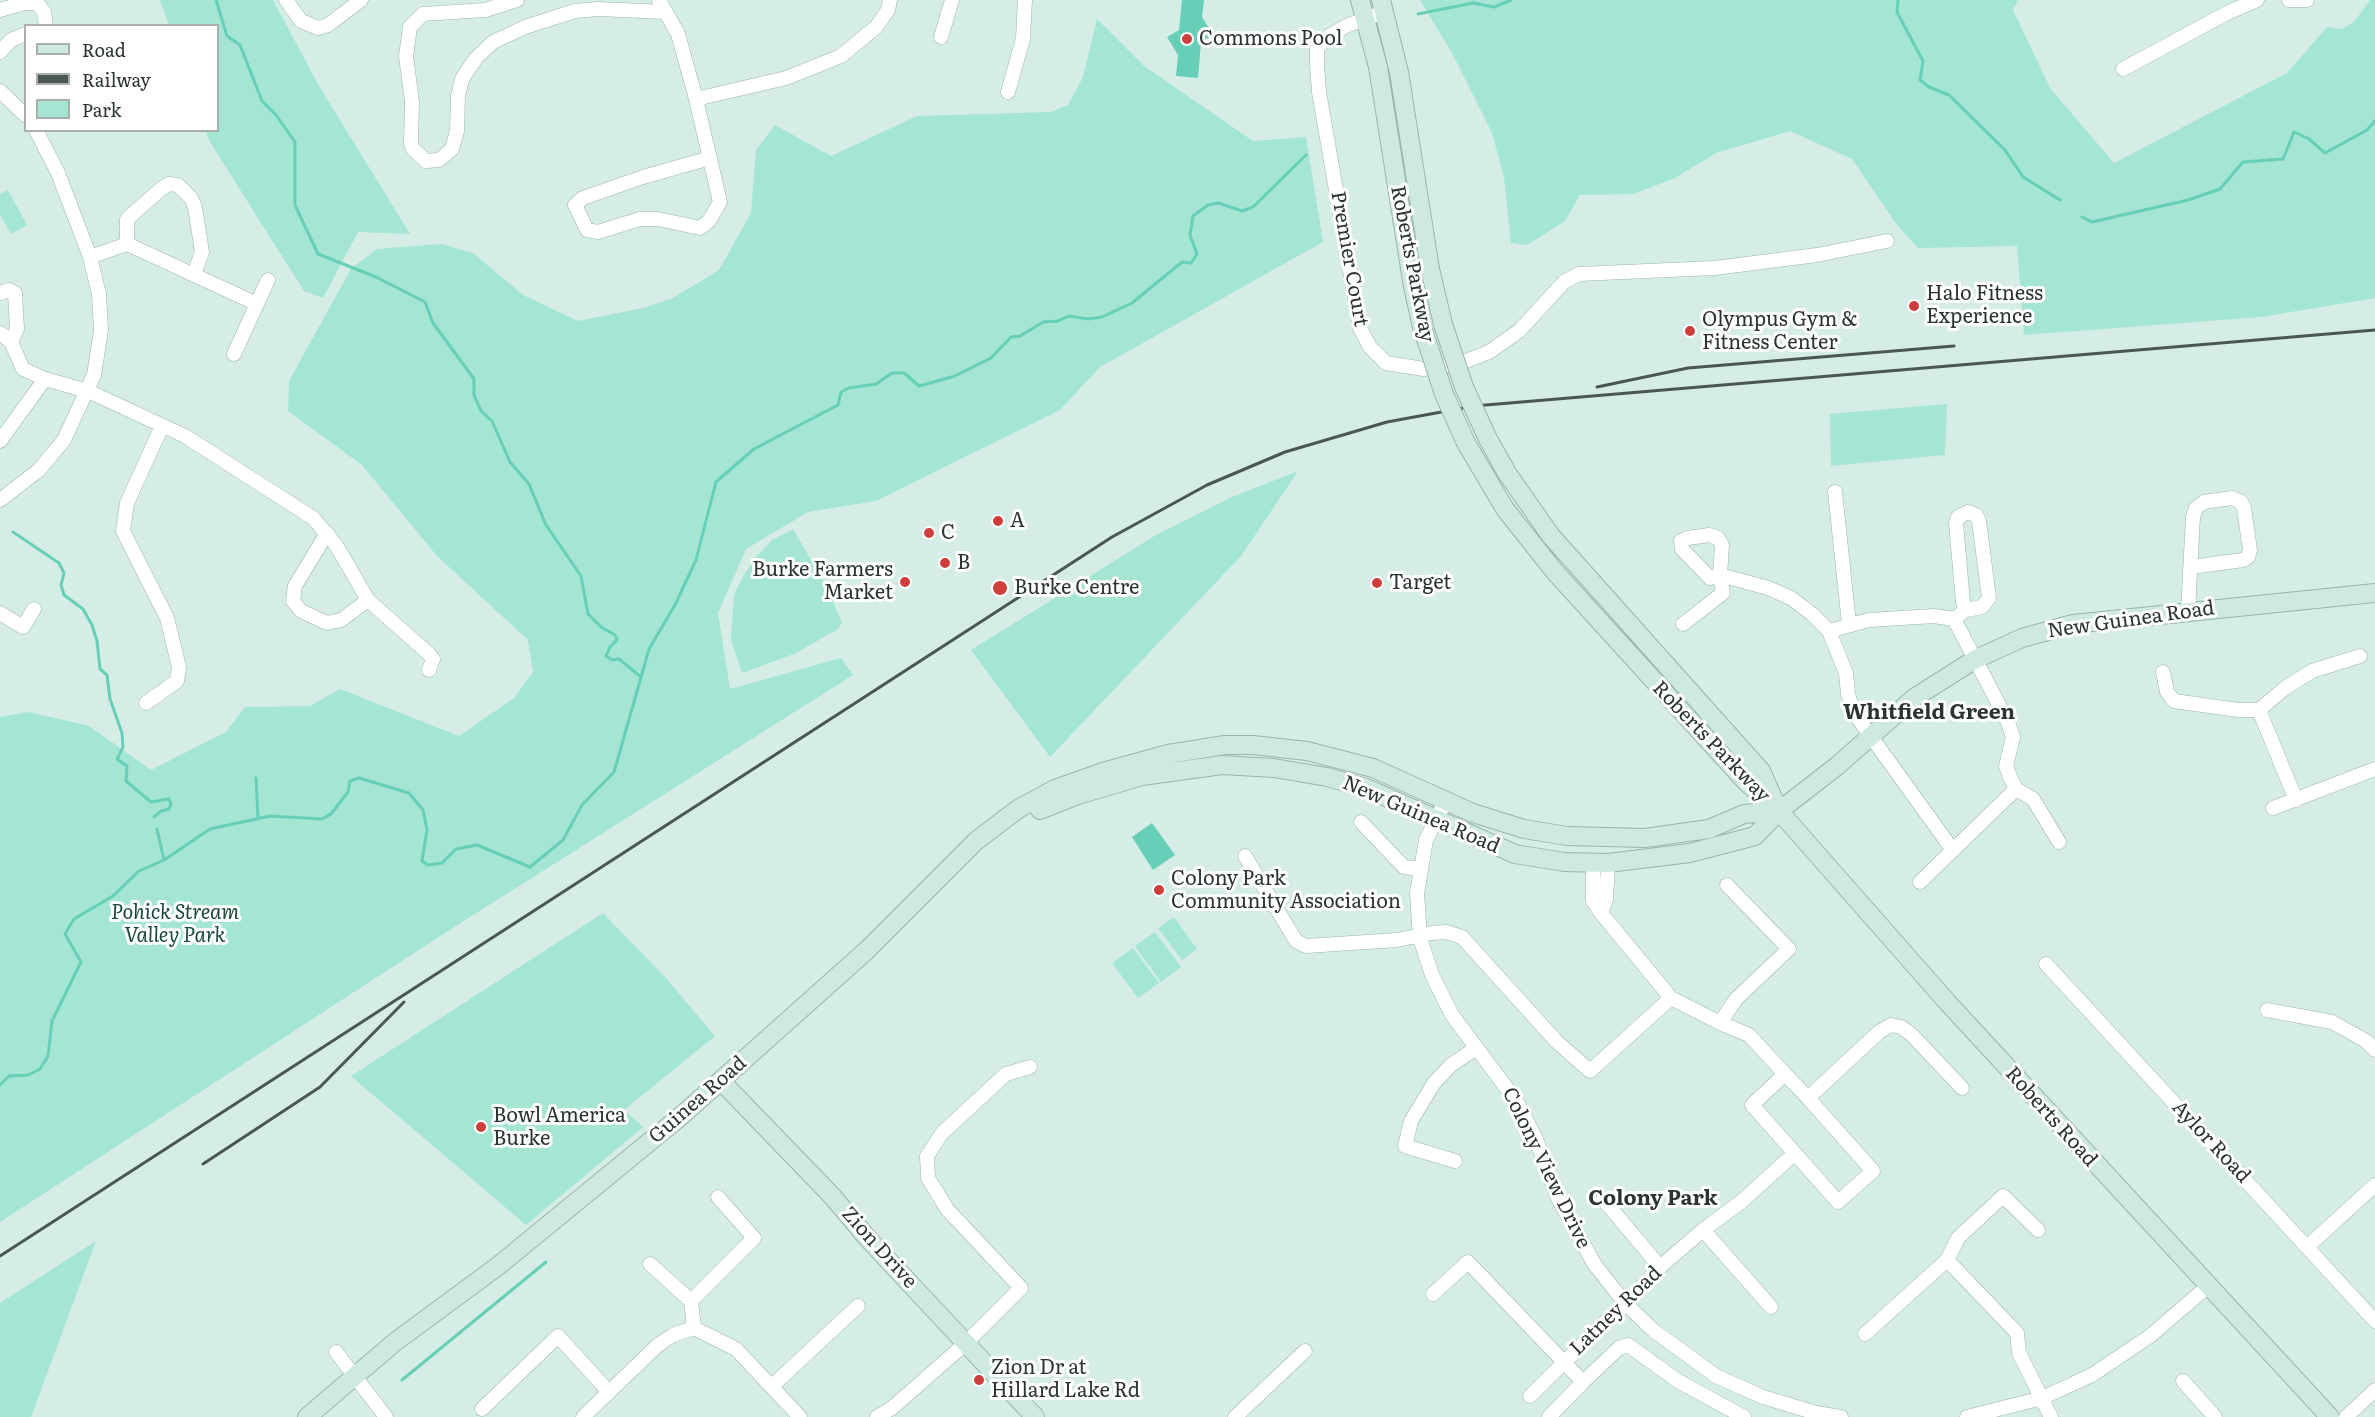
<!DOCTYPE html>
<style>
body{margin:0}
#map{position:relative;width:2375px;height:1417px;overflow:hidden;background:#d5ede6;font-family:Literata,serif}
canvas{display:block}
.legend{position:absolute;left:24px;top:24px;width:195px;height:108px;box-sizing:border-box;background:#fff;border:2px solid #aaaead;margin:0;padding:8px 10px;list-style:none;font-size:18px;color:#2b3431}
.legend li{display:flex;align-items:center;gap:12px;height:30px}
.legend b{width:30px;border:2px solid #aaaead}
</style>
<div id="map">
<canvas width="2375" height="1417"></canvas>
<ul class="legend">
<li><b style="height:8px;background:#cde9e2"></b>Road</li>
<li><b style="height:8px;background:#4b5753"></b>Railway</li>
<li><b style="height:16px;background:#a4e5d4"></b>Park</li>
</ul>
</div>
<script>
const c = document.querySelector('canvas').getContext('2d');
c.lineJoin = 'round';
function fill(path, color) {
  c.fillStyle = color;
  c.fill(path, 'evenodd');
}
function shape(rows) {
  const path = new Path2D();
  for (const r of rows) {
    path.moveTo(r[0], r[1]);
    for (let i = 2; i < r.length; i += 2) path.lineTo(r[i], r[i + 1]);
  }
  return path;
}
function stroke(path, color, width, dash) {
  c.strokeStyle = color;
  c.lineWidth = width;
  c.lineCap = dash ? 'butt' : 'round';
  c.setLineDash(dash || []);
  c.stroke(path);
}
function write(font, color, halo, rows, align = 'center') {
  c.font = font + ' Literata,serif';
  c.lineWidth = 6;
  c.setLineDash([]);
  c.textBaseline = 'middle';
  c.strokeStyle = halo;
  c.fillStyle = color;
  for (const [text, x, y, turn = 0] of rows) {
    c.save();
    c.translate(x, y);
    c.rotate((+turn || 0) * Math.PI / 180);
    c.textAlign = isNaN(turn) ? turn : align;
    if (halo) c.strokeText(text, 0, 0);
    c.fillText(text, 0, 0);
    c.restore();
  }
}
fill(shape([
 [160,0,273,0,319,86,410,234,358,232,323,298,304,291,210,142,206,131,218,130,218,26,169,25],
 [1420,0,2018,0,2013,10,2050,88,2114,163,2287,73,2327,27,2342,29,2354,22,2370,0,2375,0,2375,298,2261,317,2024,335,2017,246,1918,248,1897,225,1852,159,1790,131,1716,153,1675,178,1633,194,1580,195,1565,221,1527,245,1511,243,1504,177,1492,133,1452,53],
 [1097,19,1144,66,1253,141,1306,137,1323,242,1100,367,1060,410,876,501,808,512,746,549,718,613,730,689,841,658,853,675,448,931,0,1222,0,717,29,712,89,726,151,770,226,732,245,707,310,706,340,689,459,736,514,698,533,672,528,640,437,556,362,465,288,411,289,381,351,269,377,249,441,244,473,253,523,295,578,321,643,308,673,298,719,270,751,213,756,150,775,125,831,156,917,116,1051,112,1068,105,1083,77],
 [8,190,27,225,11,234,0,214,0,194],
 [1947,404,1945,455,1831,466,1830,414],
 [1298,471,1241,556,1050,757,971,650,1156,535,1232,497],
 [793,529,824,582,842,622,838,629,794,654,742,673,731,640,734,595,743,576,756,557,772,540],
 [603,913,665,977,715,1036,624,1110,643,1127,526,1225,351,1076],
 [1174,917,1197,949,1182,960,1158,928],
 [1155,932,1181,967,1161,982,1135,946],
 [1133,948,1159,983,1138,998,1112,963],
 [96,1241,31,1417,0,1417,0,1303]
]), '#a4e5d4');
fill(shape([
 [1182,0,1204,0,1202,17,1213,35,1201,42,1198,78,1176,76,1178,55,1167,37,1179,30],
 [1152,823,1175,855,1153,870,1132,837]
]), '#67cfb7');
stroke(shape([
 [216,0,227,36,240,45,262,101,276,115,295,142,295,205,318,254,376,277,425,302,433,323,474,379,474,395,481,411,492,421,510,462,529,484,546,525,581,576,588,614,601,627,615,635,617,640,610,647,606,656,612,660,619,659,641,677],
 [1898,0,1897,12,1923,61,1920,80,1929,87,1949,95,2005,150,2023,177,2060,200],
 [1418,14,1473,3,1494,7,1511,0],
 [2082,217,2092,222,2188,200,2220,189,2243,162,2283,159,2294,132,2309,139,2325,153,2367,130,2375,121],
 [13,532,59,563,64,573,61,585,64,595,83,609,92,625,97,641,100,669,107,675,110,699,122,733,123,747,117,759,127,766,126,781,151,802,169,799,171,804,169,809,161,811,154,817],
 [256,778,258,818],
 [157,829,164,860],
 [0,1085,9,1076,28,1075,40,1069,48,1056,52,1021,81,962,65,934,74,919,113,896,139,871,164,860,210,829,270,816,322,819,331,814,348,792,350,781,359,778,409,793,423,810,427,830,422,861,428,865,442,863,456,849,477,845,530,867,563,840,582,805,614,772,649,649,675,605,696,560,716,482,754,449,838,405,841,392,849,388,876,384,892,373,904,373,919,386,955,376,991,358,1011,337,1020,336,1043,322,1058,321,1069,316,1088,319,1102,317,1132,303,1182,262,1191,263,1197,254,1190,235,1193,216,1208,205,1219,203,1242,211,1253,207,1306,155],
 [402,1380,546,1262]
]), '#67cfb7', 3);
const street = shape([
 [286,0,301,21,318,28,328,25,361,0],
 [517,0,485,10,423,14,410,27,406,56,412,102,411,143,413,149,426,161,439,160,452,149,457,131,458,96,462,79,476,58,493,42,525,27,575,11,598,9,666,12],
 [659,0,678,34,696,99,720,202,709,221,700,228,658,219,640,219,598,232,587,230,575,205,583,198,643,177,710,158],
 [2289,0,2307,0],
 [0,10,24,3,37,3,44,12,46,26],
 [1384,12,1346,26,1329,36,1317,48,1317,64,1319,92,1360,328,1370,347,1386,363,1424,369,1461,363,1489,352,1519,331,1564,282,1579,274,1715,268,1817,255,1887,241],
 [941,37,952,0],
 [0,52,11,40,26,34],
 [2123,69,2227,13,2257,0],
 [0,91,26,116],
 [1008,92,1023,39,1025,0],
 [696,99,786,78,841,56,876,27,888,10,890,0],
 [127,244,127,219,161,189,169,184,178,185,191,198,195,207,202,252,194,274],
 [90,257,127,244,257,304],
 [0,293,9,290,15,293,17,329,11,342],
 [0,333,11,342,23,369,45,379,88,391,185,436,313,518,336,545,368,600,429,654,433,659,429,670],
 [234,354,268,280],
 [0,441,45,379],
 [1835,492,1849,624],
 [0,500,39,470,64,440,94,375,101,330,99,294,90,257,58,173,36,130],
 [327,533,295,586,293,601,301,611,327,623,341,620,368,600],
 [2188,611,2193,517,2196,508,2204,502,2232,498,2241,502,2244,508,2250,550,2248,557,2243,560,2191,567],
 [0,613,23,627,34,609],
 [1954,619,1966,610,1982,607,1989,598,1979,521,1976,515,1968,512,1958,517,1956,524,1963,602,1966,610],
 [1683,624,1723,593,1720,575,1722,545,1718,538,1709,535,1688,538,1681,541,1682,549,1710,578,1720,575,1768,588,1791,598,1812,614,1829,631,1846,673,1848,694,1854,713,1952,849],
 [1829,631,1869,620,1934,616,1954,619,2008,722,2013,737,2006,766,2010,777,2016,789,2033,799,2059,842],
 [2163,672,2167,692,2174,701,2238,710,2259,710,2285,688,2312,671,2360,656],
 [146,703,177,681,179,667,167,618,123,531,127,503,162,426],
 [2259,710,2296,800],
 [1445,802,1426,840,1417,893,1420,938,1432,975,1452,1015,1517,1102,1536,1139,1558,1198,1595,1265,1626,1304,1653,1330,1716,1376,1763,1397,1816,1413,1841,1417],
 [2273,808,2375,769],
 [1361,822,1404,867,1420,869],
 [1245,856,1296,941,1306,946,1397,940,1432,933,1446,932,1462,937,1557,1042,1590,1071,1671,998],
 [1593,863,1593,901,1601,913,1671,998,1720,1023,1736,999,1789,949,1727,885],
 [1920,882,2016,789],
 [1601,913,1606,900,1608,863],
 [2046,964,2375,1321],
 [2267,1010,2332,1022,2366,1041,2375,1050],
 [1720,1023,1749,1035,1785,1074,1808,1098,1873,1171,1838,1202,1752,1105,1785,1074],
 [1808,1098,1879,1032,1891,1025,1901,1027,1911,1034,1962,1088],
 [1455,1161,1405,1146,1411,1121,1434,1083,1451,1065,1476,1048],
 [1603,1199,1660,1267],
 [1703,1230,1771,1307],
 [2307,1247,2375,1185],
 [1947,1260,2017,1333,2019,1353,2051,1417],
 [650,1264,691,1301,694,1328],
 [1433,1294,1468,1262,1583,1382,1619,1348,1628,1345,1678,1381,1744,1417],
 [691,1301,754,1238,718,1197],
 [1865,1334,1947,1260,1958,1238,2003,1196,2038,1230],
 [336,1352,386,1417],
 [2183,1381,2215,1417],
 [772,1386,858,1306],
 [1530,1396,1606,1321,1626,1304,1660,1267,1703,1230,1741,1202,1795,1153],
 [482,1409,558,1336,609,1392],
 [583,1417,658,1345,673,1335,694,1328,736,1349,800,1417],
 [877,1417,892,1408,966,1343,1021,1288,947,1209,928,1178,927,1156,942,1133,1006,1074,1030,1067],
 [1235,1417,1305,1351],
 [1549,1417,1583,1382],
 [1967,1417,2042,1398,2092,1375,2150,1336,2207,1287],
 [2346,1417,2375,1390]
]);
const secondary = shape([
 [1360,0,1378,67,1413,287,1422,327],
 [1381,0,1399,72,1430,269,1443,324],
 [1488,439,1507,473,1551,536,1761,771,1777,807],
 [1466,443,1505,509,1555,572,1747,783,1779,811,1948,1003,2330,1417],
 [1040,810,1078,795,1142,776,1222,765,1274,768,1327,777,1366,788,1515,854,1564,862,1608,863,1690,853,1755,836,1779,811,1837,766,1914,698,1974,660,2022,638,2073,624,2375,593],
 [721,1081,833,1197,869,1240,1035,1417],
 [307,1417,395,1342,498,1266,681,1116,866,951,976,841,1018,809,1055,789,1103,772,1168,754,1225,745,1253,745,1307,751,1373,768,1473,813,1524,829,1567,836,1645,838,1709,829,1744,814,1779,811]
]);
stroke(street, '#9db3ad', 15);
stroke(secondary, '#9db3ad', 20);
stroke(street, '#fff', 14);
stroke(secondary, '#cde9e2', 18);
stroke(shape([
 [1597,387,1688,368,1954,346],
 [203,1164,320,1087,404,1002],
 [0,1256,1112,537,1207,485,1285,452,1387,422,1474,406,2375,330]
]), '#4b5753', 3);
const secondaryBridge = shape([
 [1443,324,1464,387,1488,439],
 [1422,327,1444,394,1466,443]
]);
stroke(secondaryBridge, '#9db3ad', 20, []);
stroke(secondaryBridge, '#cde9e2', 18);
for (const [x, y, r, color] of [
 [1187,39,6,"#ce3f3b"],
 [1914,306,6,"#ce3f3b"],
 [1690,331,6,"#ce3f3b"],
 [998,521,6,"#ce3f3b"],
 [929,533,6,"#ce3f3b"],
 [945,563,6,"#ce3f3b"],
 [905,582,6,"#ce3f3b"],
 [1377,583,6,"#ce3f3b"],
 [1000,588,8,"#ce3f3b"],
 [1159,890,6,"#ce3f3b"],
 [481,1127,6,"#ce3f3b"],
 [979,1380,6,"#ce3f3b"]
]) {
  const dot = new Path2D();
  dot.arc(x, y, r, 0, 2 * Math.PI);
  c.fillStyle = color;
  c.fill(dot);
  stroke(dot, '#fff', 2);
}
write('20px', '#2b3431', '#fff', [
 ["Commons Pool",1199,39],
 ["Halo Fitness",1926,294],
 ["Experience",1926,317],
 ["Olympus Gym &",1702,320],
 ["Fitness Center",1702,343],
 ["A",1010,521],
 ["C",941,533],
 ["B",957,563],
 ["Burke Farmers",893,570,"right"],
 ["Market",893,593,"right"],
 ["Target",1389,583],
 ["Burke Centre",1014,588],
 ["Colony Park",1171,879],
 ["Community Association",1171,902],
 ["Bowl America",493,1116],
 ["Burke",493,1139],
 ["Zion Dr at",991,1368],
 ["Hillard Lake Rd",991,1391]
], 'left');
write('20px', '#2b3431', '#fff', [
 ["Premier Court",1349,259,80],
 ["Roberts Parkway",1412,264,79],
 ["New Guinea Road",2131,620,-8],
 ["Roberts Parkway",1711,742,46],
 ["New Guinea Road",1421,815,23],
 ["Guinea Road",698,1100,-41],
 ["Roberts Road",2051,1117,48],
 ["Aylor Road",2211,1142,47],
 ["Colony View Drive",1546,1168,64],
 ["Zion Drive",879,1248,48],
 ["Latney Road",1616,1311,-44]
]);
write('italic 20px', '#19473d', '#fff', [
 ["Pohick Stream",175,913],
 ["Valley Park",175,936]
]);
write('bold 21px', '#2b3431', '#fff', [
 ["Whitfield Green",1929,713],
 ["Colony Park",1653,1199]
]);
</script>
